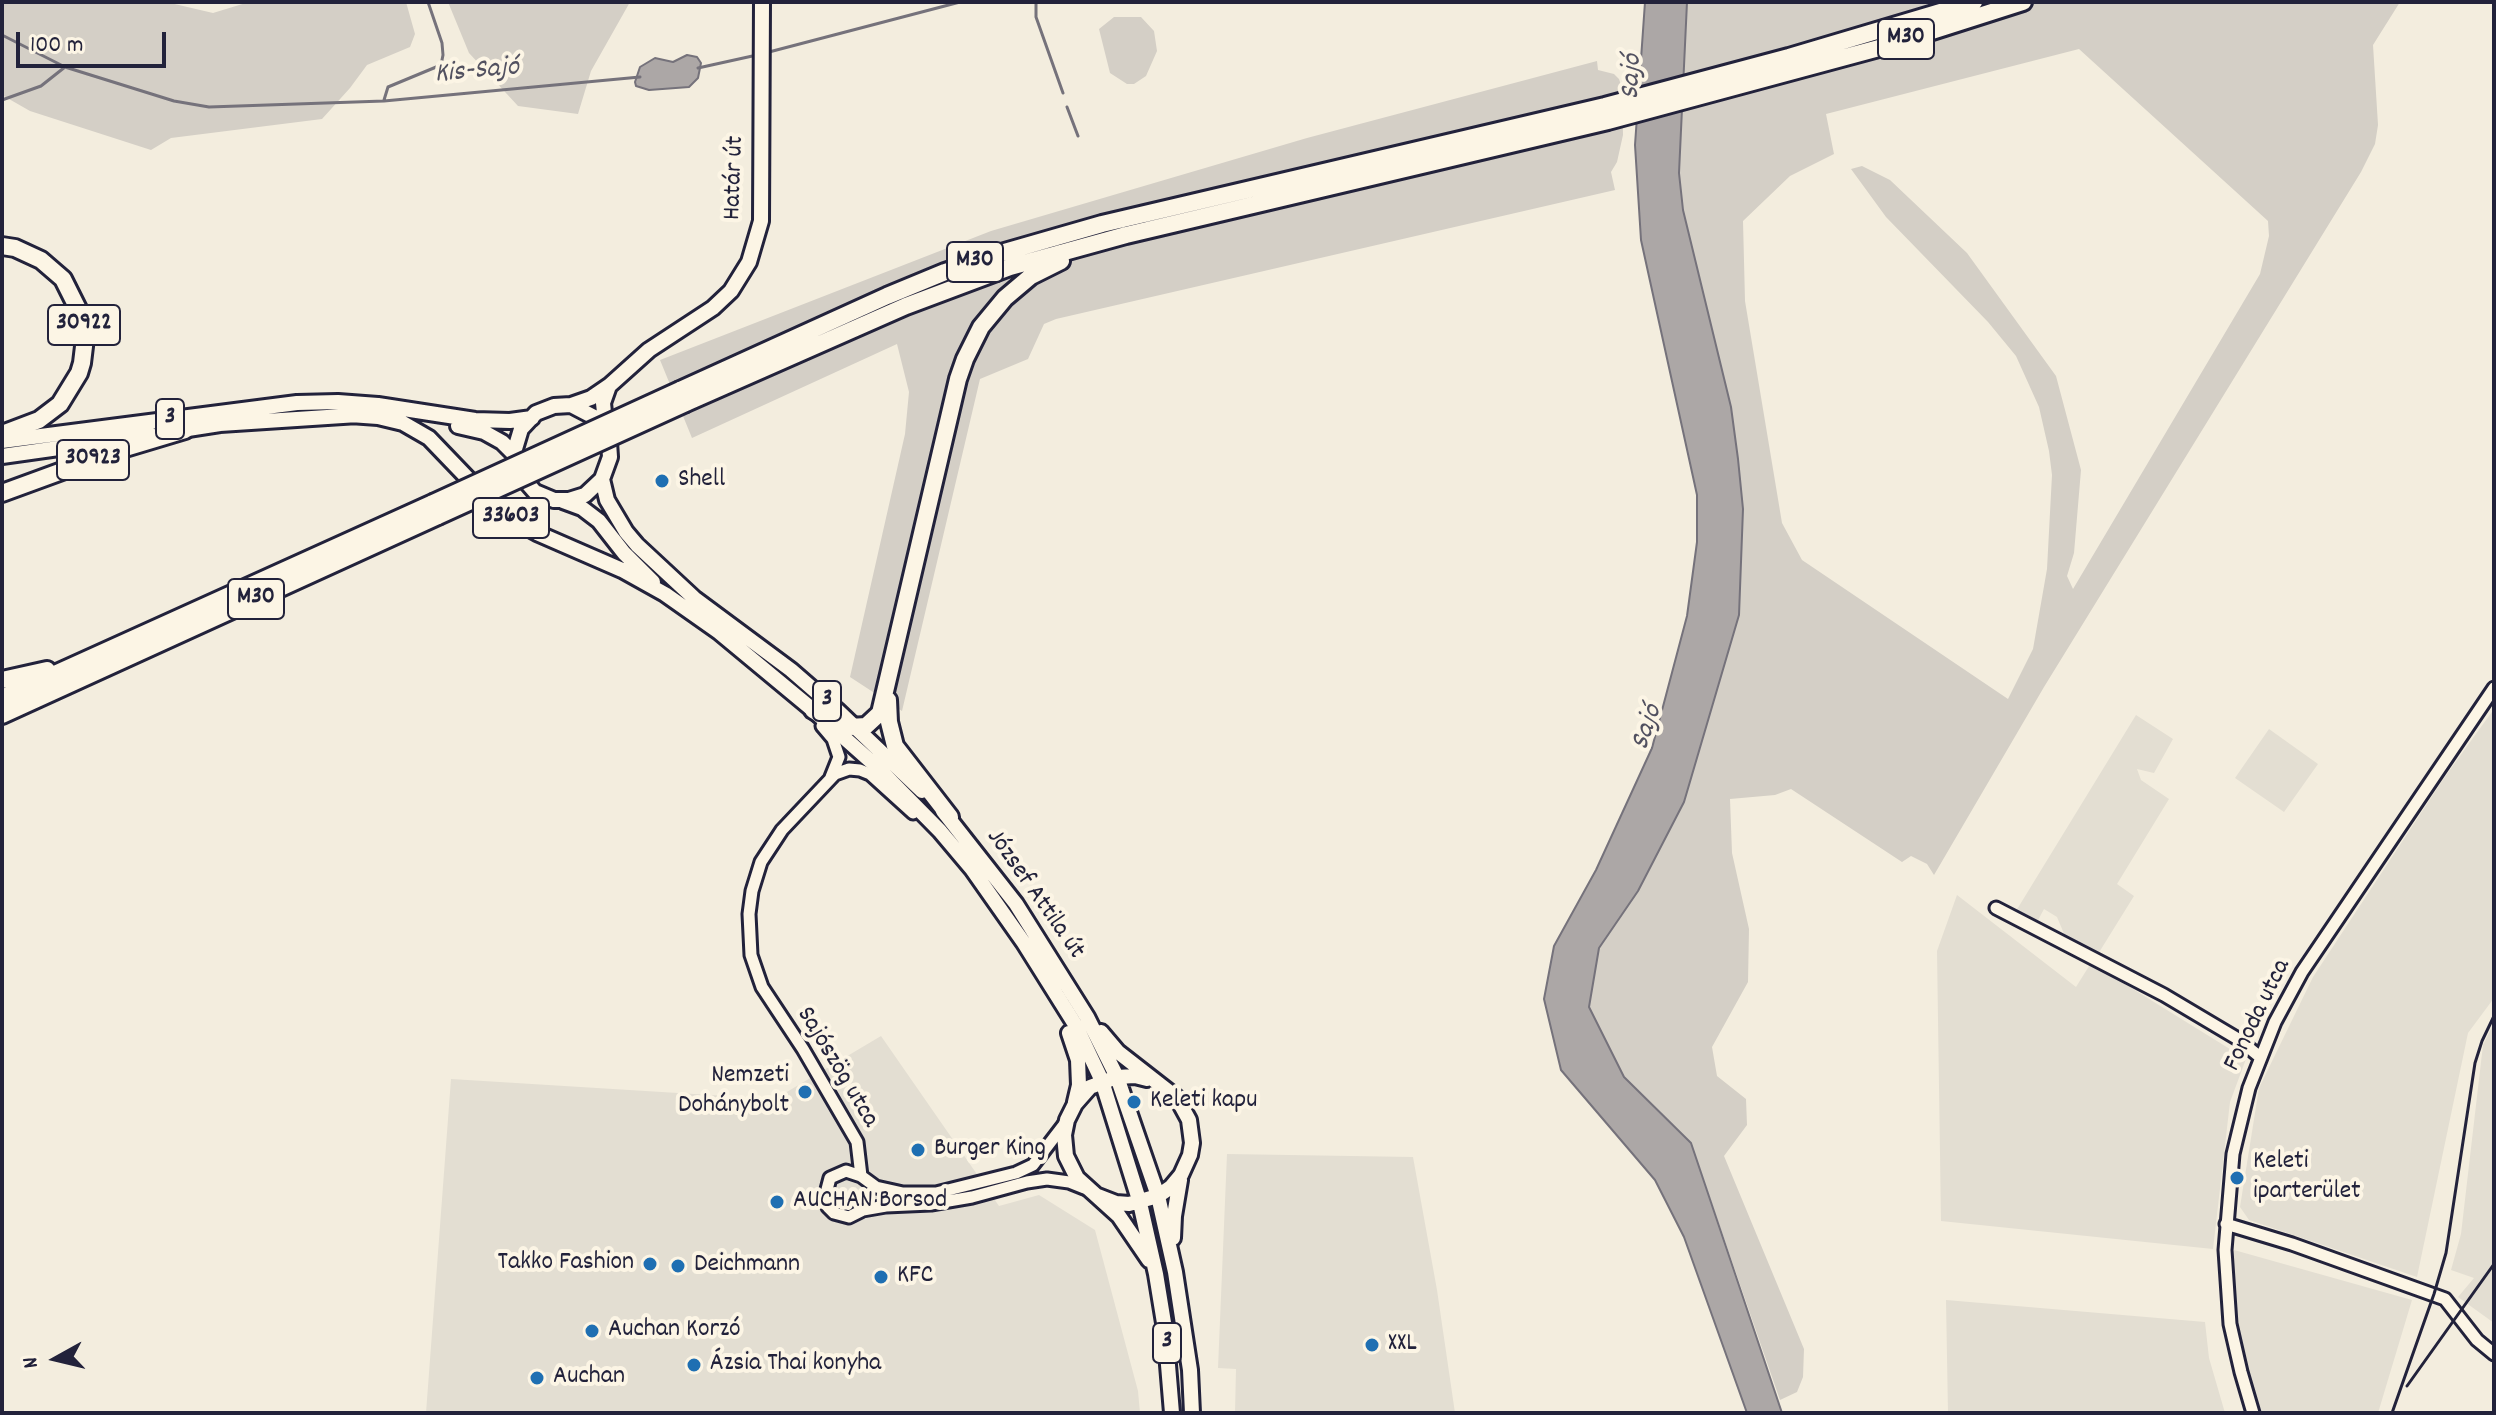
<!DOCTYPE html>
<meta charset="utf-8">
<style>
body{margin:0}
#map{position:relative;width:2496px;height:1415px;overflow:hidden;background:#f3edde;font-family:Dekko,sans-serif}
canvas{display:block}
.frame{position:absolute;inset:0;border:4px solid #22223b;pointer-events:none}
.north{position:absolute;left:16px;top:1319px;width:80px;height:80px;-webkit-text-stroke:6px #fcf5e5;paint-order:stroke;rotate:262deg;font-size:22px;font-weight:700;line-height:32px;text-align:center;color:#22223b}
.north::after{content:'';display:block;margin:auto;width:28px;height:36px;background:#22223b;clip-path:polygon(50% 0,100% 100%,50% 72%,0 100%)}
.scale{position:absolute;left:16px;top:32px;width:150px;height:36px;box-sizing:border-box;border:4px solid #22223b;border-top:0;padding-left:10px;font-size:24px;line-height:28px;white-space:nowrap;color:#22223b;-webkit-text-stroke:6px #fcf5e5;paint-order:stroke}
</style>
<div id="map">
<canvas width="2496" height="1415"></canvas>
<div class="frame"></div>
<div class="north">N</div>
<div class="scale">100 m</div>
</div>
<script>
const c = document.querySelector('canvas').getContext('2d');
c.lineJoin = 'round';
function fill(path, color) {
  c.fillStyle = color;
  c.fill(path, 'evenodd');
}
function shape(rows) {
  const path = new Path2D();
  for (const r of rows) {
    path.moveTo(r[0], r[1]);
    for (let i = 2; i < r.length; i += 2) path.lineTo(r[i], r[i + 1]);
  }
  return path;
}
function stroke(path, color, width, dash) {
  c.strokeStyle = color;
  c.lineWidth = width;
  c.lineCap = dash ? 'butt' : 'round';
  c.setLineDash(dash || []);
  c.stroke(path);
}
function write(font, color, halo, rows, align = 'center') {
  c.font = font + ' Dekko,sans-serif';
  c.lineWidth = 8;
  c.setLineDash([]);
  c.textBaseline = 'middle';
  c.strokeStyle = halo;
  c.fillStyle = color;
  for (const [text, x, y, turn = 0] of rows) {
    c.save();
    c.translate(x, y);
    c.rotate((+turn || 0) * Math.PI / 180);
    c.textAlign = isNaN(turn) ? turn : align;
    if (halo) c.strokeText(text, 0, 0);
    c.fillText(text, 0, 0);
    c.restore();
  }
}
fill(shape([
 [2494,709,2494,998,2468,1033,2417,1277,2249,1220,2240,1207,2259,1088,2313,977,2444,778],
 [2136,715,2173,739,2154,773,2137,769,2141,780,2169,799,2117,884,2134,896,2098,954,2065,936,2057,917,2044,909,2037,922,2016,911],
 [2269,729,2318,764,2284,812,2235,778],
 [1957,895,2076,987,2091,963,2246,1059,2230,1102,2213,1249,1941,1221,1937,951],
 [2494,1023,2494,1323,2458,1297,2474,1278,2451,1270,2461,1234,2483,1045],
 [881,1036,999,1206,1039,1195,1095,1230,1138,1391,1140,1413,426,1413,451,1079,775,1099],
 [1227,1154,1413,1157,1437,1290,1455,1413,1235,1413,1236,1369,1218,1368],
 [2234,1250,2412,1300,2378,1413,2261,1413,2242,1349,2236,1320,2232,1280],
 [1946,1300,2205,1322,2209,1358,2225,1413,1948,1413]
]), '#e3ded2');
fill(shape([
 [2,2,166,2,213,13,249,2,406,2,415,34,410,47,367,65,350,88,322,119,171,138,151,150,30,111,2,95],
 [448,2,630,2,591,71,578,114,518,106,469,53],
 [1687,2,2400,2,2373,45,2378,125,2375,144,2361,172,2044,687,1934,875,1927,864,1911,856,1902,862,1791,789,1775,795,1730,799,1732,853,1749,929,1748,982,1712,1047,1717,1076,1746,1099,1747,1125,1724,1156,1804,1349,1803,1377,1797,1392,1780,1400,1691,1143,1624,1077,1589,1007,1599,948,1638,891,1731,407,1683,210,1679,173],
 [2079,49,2268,221,2269,236,2260,274,2073,589,2067,576,2074,553,2081,470,2056,376,1967,253,1890,180,1862,166,1851,169,1886,217,1988,322,2016,356,2039,407,2049,451,2052,475,2047,569,2033,649,2008,699,1802,560,1782,523,1745,301,1743,221,1790,176,1834,154,1826,114],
 [1114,17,1141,17,1154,31,1157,51,1146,76,1134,84,1127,84,1110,73,1099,29],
 [1597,61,1598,70,1614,74,1619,79,1622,88,1623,135,1617,162,1611,172,1615,190,1056,319,1044,324,1028,359,980,379,902,711,850,677,905,434,909,392,897,344,692,438,660,360,991,231,1307,138]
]), '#d4cfc6');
const water = shape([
 [1645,2,1687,2,1679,173,1683,210,1731,407,1738,459,1743,509,1739,615,1684,802,1638,891,1599,948,1589,1007,1624,1077,1691,1143,1782,1413,1747,1413,1684,1237,1655,1180,1561,1070,1544,999,1554,946,1596,870,1652,748,1687,616,1697,542,1697,495,1641,240,1635,145,1645,2],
 [687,55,697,57,701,63,698,78,689,87,649,90,636,86,635,82,640,67,655,58,673,62,687,55]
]);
fill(water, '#aca7a6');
stroke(water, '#75727b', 2);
stroke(shape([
 [1036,2,1036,17,1063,93],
 [2,35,65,67,174,101,209,107,384,101,640,77],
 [769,52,960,2],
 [698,68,757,55],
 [2,100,41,86,65,67],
 [384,100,388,87,441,65,443,55,442,43,428,2],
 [1067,107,1078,136]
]), '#75727b', 3);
const minor = shape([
 [822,726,833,739,839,757,831,777],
 [913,813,870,774,860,770,849,769,835,774,782,830,761,862,752,891,749,914,751,955,762,987,803,1049,857,1142,861,1176,876,1187,903,1193,936,1193,1016,1173,1033,1165,1066,1122],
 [1996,908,2164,995,2238,1039,2260,1057],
 [861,1176,846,1171,830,1178,825,1197,828,1207,834,1213,849,1217,863,1210,886,1206,931,1204,972,1197,1027,1182,1047,1179,1069,1182,1084,1188],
 [2226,1224,2292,1244,2445,1299,2477,1340,2494,1354],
 [2253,1413,2241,1372,2230,1324,2225,1250,2233,1154,2249,1088,2275,1022,2302,972,2494,688]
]);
const major = shape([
 [571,405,591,398,610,385,649,350,713,308,731,291,749,262,761,221,762,2],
 [350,415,378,417,403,423,429,438,501,513,537,533,622,570,665,594,719,632,813,710,876,766,940,831,972,869,1024,943,1076,1026,1102,1081,1140,1203,1156,1274,1165,1329,1172,1413],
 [458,426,484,432,502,442,516,456],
 [175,431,220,424,358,415],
 [606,431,603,403,609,386],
 [2,441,297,403,338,402,378,405,475,420,510,421,532,418],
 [2,456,151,435],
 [602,479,585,495,569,500,554,500,535,492,521,476,516,463,515,449,521,429,536,413,554,406,571,405,594,417,603,429,609,442,610,457,602,479,607,500,626,532,637,545,694,598,791,670,837,710,922,791],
 [563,501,582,508,599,521,624,553,653,582],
 [943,811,1016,904,1087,1017,1117,1077,1158,1196,1175,1272,1190,1370,1192,1413],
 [1069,1033,1078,1060,1079,1085,1075,1102],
 [1147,1079,1135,1076,1117,1077,1090,1087,1075,1104,1067,1120,1064,1135,1066,1156,1077,1178,1119,1216,1149,1260],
 [1098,1196,1116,1203,1129,1204,1158,1196,1171,1187,1181,1175,1190,1155,1192,1143,1189,1120,1177,1098,1118,1052,1101,1032],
 [1173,1238,1174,1216,1180,1180]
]);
const highway = shape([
 [2,246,15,248,41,260,63,279,81,315,85,338,82,363,79,373,60,404,39,420,2,434],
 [680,390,887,296,945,272,1001,253,1102,224,1605,106,1789,57,1974,2],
 [686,403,906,306,1010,267,1126,235,1608,121,1879,48,2023,2],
 [2,493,125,448,185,430],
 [2,680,47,670],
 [2,698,433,503],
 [888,700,889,722,895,746,950,817],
 [813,710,841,726,850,727,866,726,880,713,958,379,965,359,981,327,1005,298,1031,276,1061,261],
 [2,715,438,516]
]);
stroke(minor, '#22223b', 17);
stroke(major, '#22223b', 20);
stroke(highway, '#22223b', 22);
stroke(minor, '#fcf5e5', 11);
stroke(major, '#fcf5e5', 14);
stroke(highway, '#fcf5e5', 16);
stroke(shape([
 [2407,1386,2494,1264],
 [2392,1413,2434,1294,2446,1253,2475,1063,2482,1041,2494,1016]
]), '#22223b', 3);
const highwayBridge = shape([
 [433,503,680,390],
 [438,516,686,403]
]);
stroke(highwayBridge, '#22223b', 22, []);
stroke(highwayBridge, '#fcf5e5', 16);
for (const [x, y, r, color] of [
 [662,481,8,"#1f6fb2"],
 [805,1092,8,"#1f6fb2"],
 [1134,1102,8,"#1f6fb2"],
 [918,1150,8,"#1f6fb2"],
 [2237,1178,8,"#1f6fb2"],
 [777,1202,8,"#1f6fb2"],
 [650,1264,8,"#1f6fb2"],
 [678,1266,8,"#1f6fb2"],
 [881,1277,8,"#1f6fb2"],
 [592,1331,8,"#1f6fb2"],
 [1372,1345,8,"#1f6fb2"],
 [694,1365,8,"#1f6fb2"],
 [537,1378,8,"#1f6fb2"]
]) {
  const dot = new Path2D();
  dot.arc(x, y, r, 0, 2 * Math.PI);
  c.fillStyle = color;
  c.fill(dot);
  stroke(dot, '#fcf5e5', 3);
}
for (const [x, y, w] of [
 [1906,39,56],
 [975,262,56],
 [84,325,72],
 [170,419,28],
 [93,460,72],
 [511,518,76],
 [256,599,56],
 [827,701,28],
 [1167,1343,28]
]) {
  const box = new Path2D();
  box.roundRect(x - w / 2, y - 20, w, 40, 6);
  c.fillStyle = '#fcf5e5';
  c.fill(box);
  stroke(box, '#22223b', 2);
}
write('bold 24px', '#22223b', null, [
 ["M30",1906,39],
 ["M30",975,262],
 ["30922",84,325],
 ["3",170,419],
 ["30923",93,460],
 ["33603",511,518],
 ["M30",256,599],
 ["3",827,701],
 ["3",1167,1343]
]);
write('26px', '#22223b', '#fcf5e5', [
 ["Határ út",736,178,-88],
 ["József Attila út",1034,895,55],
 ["Fonoda utca",2259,1016,-64],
 ["Sajószög utca",836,1068,59]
]);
write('26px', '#22223b', '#fcf5e5', [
 ["Shell",678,481],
 ["Nemzeti",789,1077,"right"],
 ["Dohánybolt",789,1107,"right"],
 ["Keleti kapu",1150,1102],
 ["Burger King",934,1150],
 ["Keleti",2253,1163],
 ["iparterület",2253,1193],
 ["AUCHAN Borsod",793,1202],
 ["Takko Fashion",634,1264,"right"],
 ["Deichmann",694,1266],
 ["KFC",897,1277],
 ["Auchan Korzó",608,1331],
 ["XXL",1388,1345],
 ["Ázsia Thai konyha",710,1365],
 ["Auchan",553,1378]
], 'left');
write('italic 28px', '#525160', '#fcf5e5', [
 ["Kis-Sajó",477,73,-5],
 ["Sajó",1634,77,-87],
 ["Sajó",1649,728,-71]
]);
</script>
